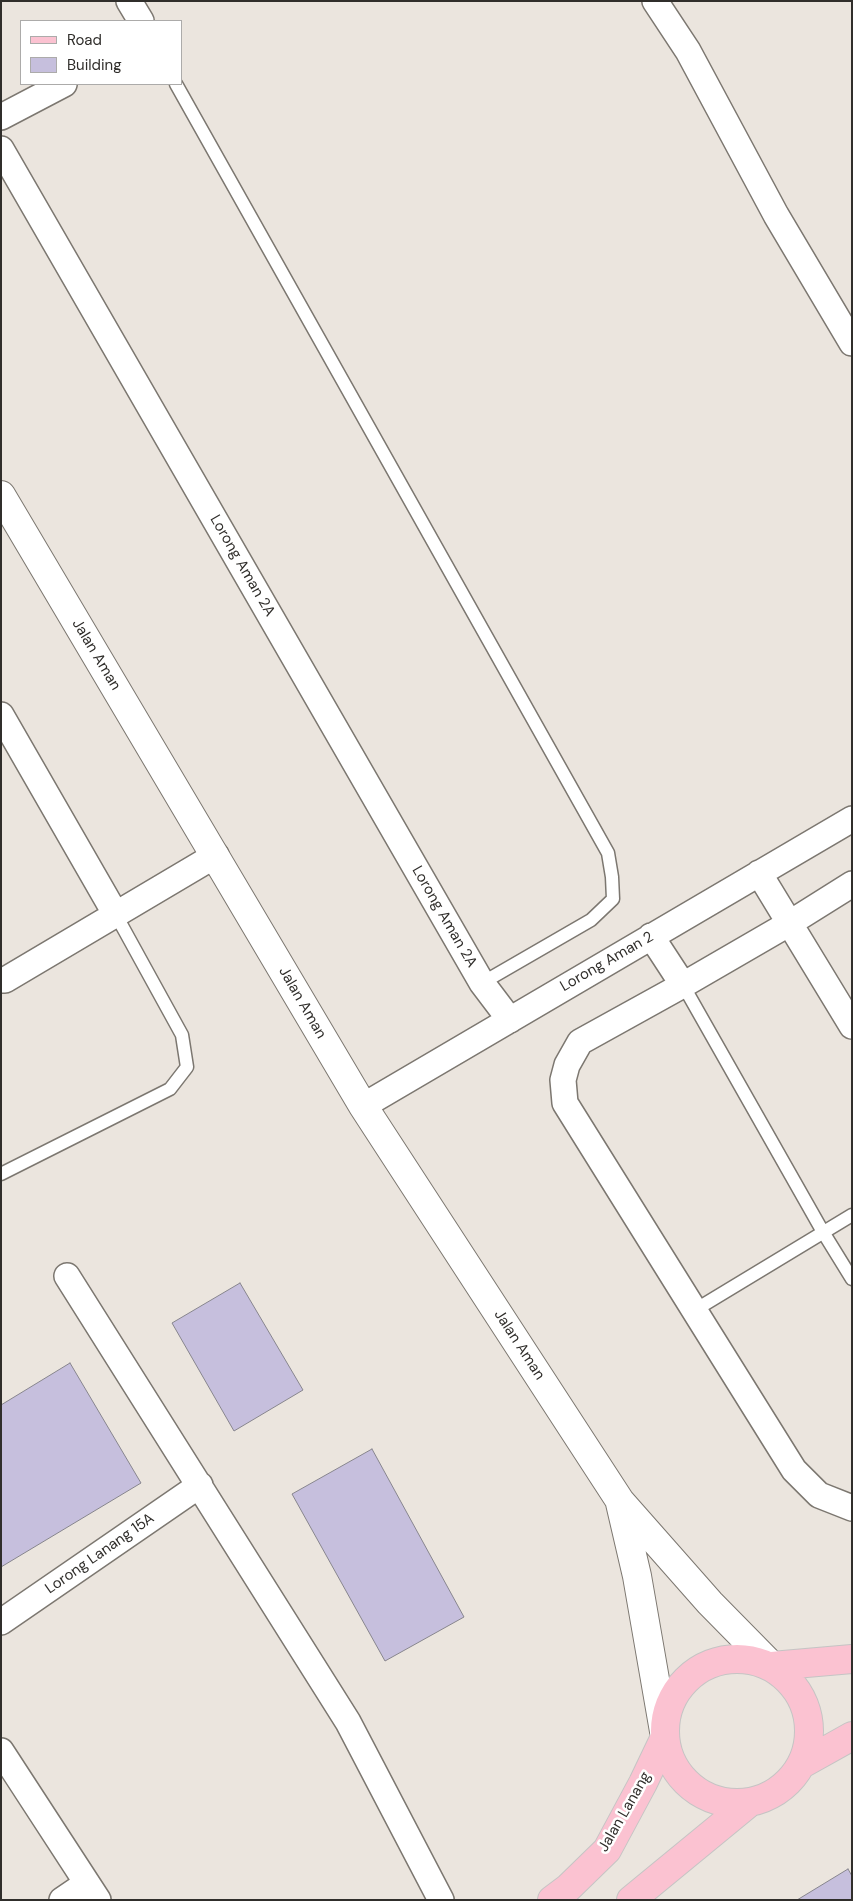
<!DOCTYPE html>
<style>
body{margin:0}
#map{position:relative;width:853px;height:1901px;overflow:hidden;background:#ebe5de;font-family:"DM Sans",sans-serif}
canvas{display:block}
.frame{position:absolute;inset:0;border:2px solid #302e2b;pointer-events:none}
.legend{position:absolute;left:20px;top:20px;width:162px;height:65px;box-sizing:border-box;background:#fff;border:1px solid #acabaa;margin:0;padding:6px 9px;list-style:none;font-size:15px;color:#302e2b}
.legend li{display:flex;align-items:center;gap:10px;height:25px}
.legend b{width:25px;border:1px solid #acabaa}
</style>
<div id="map">
<canvas width="853" height="1901"></canvas>
<div class="frame"></div>
<ul class="legend">
<li><b style="height:6px;background:#fbc2d1"></b>Road</li>
<li><b style="height:14px;background:#c6bfdd"></b>Building</li>
</ul>
</div>
<script>
const c = document.querySelector('canvas').getContext('2d');
c.lineJoin = 'round';
function fill(path, color) {
  c.fillStyle = color;
  c.fill(path, 'evenodd');
}
function shape(rows) {
  const path = new Path2D();
  for (const r of rows) {
    if (r.length === 3) {
      path.moveTo(r[0] + r[2], r[1]);
      path.arc(r[0], r[1], r[2], 0, 2 * Math.PI);
      continue;
    }
    path.moveTo(r[0], r[1]);
    for (let i = 2; i < r.length; i += 2) path.lineTo(r[i], r[i + 1]);
  }
  return path;
}
function stroke(path, color, width, dash) {
  c.strokeStyle = color;
  c.lineWidth = width;
  c.lineCap = dash ? 'butt' : 'round';
  c.setLineDash(dash || []);
  c.stroke(path);
}
function write(font, color, halo, rows, align = 'center') {
  c.font = font + ' "DM Sans",sans-serif';
  c.lineWidth = 5;
  c.setLineDash([]);
  c.textBaseline = 'middle';
  c.strokeStyle = halo;
  c.fillStyle = color;
  for (const [text, x, y, turn = 0] of rows) {
    c.save();
    c.translate(x, y);
    c.rotate((+turn || 0) * Math.PI / 180);
    c.textAlign = isNaN(turn) ? turn : align;
    if (halo) c.strokeText(text, 0, 0);
    c.fillText(text, 0, 0);
    c.restore();
  }
}
const building = shape([
 [240,1283,303,1390,234,1431,172,1323,240,1283],
 [70,1363,141,1483,1,1567,1,1405,70,1363],
 [372,1449,464,1617,385,1661,292,1494,372,1449],
 [848,1869,852,1876,852,1900,797,1900,848,1869]
]);
fill(building, '#c6bfdd');
stroke(building, '#87858d', 1);
const service = shape([
 [176,84,608,853,612,877,613,899,591,920,482,983],
 [683,985,823,1232,852,1279],
 [1,1174,170,1089,187,1067,182,1035,116,915],
 [695,1310,852,1215]
]);
const minor = shape([
 [129,1,141,21],
 [655,1,688,51,776,215,852,343],
 [1,117,64,84],
 [1,149,482,983,510,1020],
 [1,715,116,915],
 [759,873,852,1026],
 [852,884,790,923,683,985,580,1042,567,1065,563,1080,565,1103,794,1470,819,1495,852,1508],
 [651,936,683,985],
 [1,980,5,980,216,855],
 [363,1106,852,819],
 [67,1276,348,1722,441,1900],
 [1,1622,200,1485],
 [1,1751,98,1900],
 [62,1900,87,1883]
]);
const tertiary = shape([
 [1,495,363,1106,620,1501,710,1603,772,1666],
 [620,1503,637,1576,665,1737]
]);
const primary = shape([
 [737,1731,72],
 [772,1666,852,1659],
 [802,1764,852,1736],
 [552,1900,568,1888,607,1850,643,1783,665,1737],
 [631,1900,749,1803]
]);
stroke(service, '#7c7770', 15);
stroke(minor, '#7c7770', 28);
stroke(tertiary, '#7c7770', 30);
stroke(primary, '#c5c4c4', 30);
stroke(service, '#fff', 12);
stroke(minor, '#fff', 25);
stroke(tertiary, '#fff', 28);
stroke(primary, '#fbc2d1', 28);
write('15px', '#302e2b', '#fff', [
 ["Lorong Aman 2A",242,566,60],
 ["Jalan Aman",96,655,59],
 ["Lorong Aman 2A",444,917,60],
 ["Lorong Aman 2",607,962,-30],
 ["Jalan Aman",302,1003,60],
 ["Jalan Aman",519,1345,57],
 ["Lorong Lanang 15A",100,1554,-35],
 ["Jalan Lanang",625,1812,-60]
]);
</script>
